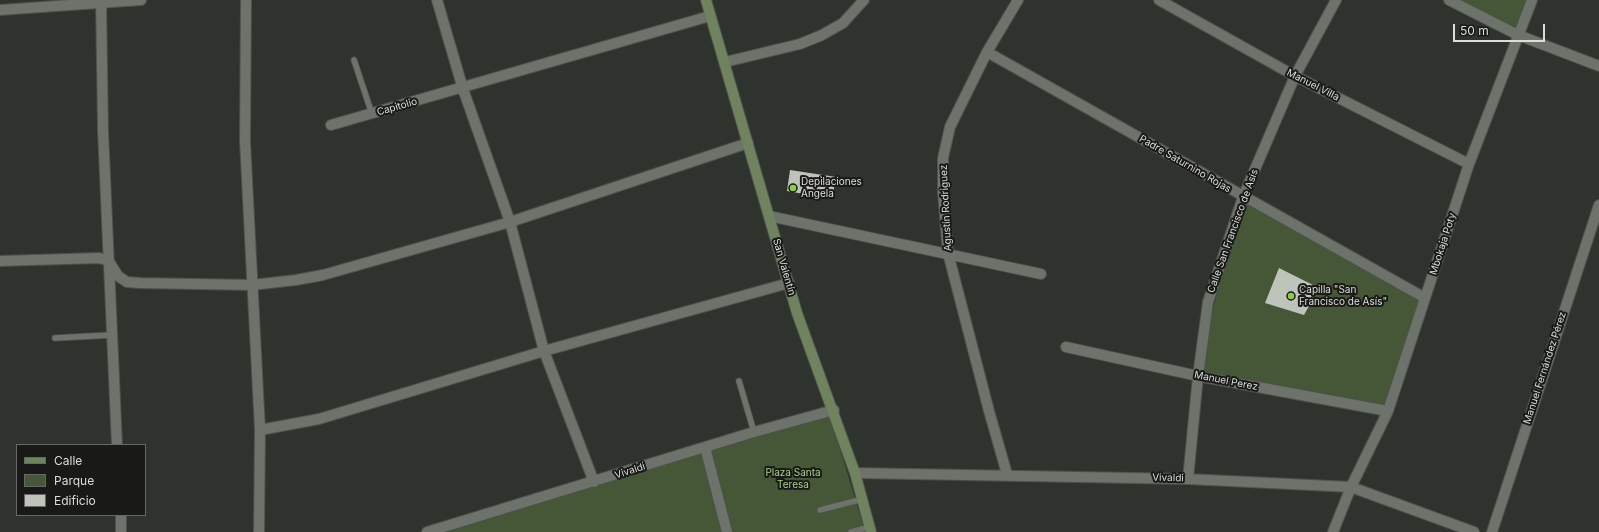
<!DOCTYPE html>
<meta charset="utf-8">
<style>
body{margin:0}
#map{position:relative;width:1599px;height:532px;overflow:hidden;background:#2f332d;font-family:Inter,sans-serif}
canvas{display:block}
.legend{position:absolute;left:16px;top:444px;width:130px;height:72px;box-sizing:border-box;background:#191a17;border:1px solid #676865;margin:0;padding:5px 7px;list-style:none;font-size:12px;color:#dbddd9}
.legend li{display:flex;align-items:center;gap:8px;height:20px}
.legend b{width:20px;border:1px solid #676865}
.scale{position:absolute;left:1453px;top:24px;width:92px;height:18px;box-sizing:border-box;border:2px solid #dbddd9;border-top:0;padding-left:5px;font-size:12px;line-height:14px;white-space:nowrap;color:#dbddd9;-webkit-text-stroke:3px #191a17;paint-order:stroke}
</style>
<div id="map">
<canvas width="1599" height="532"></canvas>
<ul class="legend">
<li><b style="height:5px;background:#70835f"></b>Calle</li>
<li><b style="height:11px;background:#455737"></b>Parque</li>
<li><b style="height:11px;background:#bfc4bb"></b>Edificio</li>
</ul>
<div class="scale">50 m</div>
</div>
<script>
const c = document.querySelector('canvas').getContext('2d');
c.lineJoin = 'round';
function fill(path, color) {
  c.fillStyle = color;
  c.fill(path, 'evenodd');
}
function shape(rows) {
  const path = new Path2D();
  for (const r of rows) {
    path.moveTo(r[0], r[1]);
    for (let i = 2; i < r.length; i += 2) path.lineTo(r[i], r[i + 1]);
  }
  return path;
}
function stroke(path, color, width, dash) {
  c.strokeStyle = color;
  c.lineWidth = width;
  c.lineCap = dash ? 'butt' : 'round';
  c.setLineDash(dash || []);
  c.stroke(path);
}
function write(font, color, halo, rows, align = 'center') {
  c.font = font + ' Inter,sans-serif';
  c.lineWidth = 4;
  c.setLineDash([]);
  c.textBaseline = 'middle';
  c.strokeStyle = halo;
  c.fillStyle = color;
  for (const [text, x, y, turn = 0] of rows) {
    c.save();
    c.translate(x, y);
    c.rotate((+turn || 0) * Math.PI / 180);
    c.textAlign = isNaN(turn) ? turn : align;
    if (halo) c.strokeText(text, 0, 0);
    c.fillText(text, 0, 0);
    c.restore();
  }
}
fill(shape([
 [1449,0,1530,0,1518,35],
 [1245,198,1425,298,1388,411,1204,376,1207,328],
 [829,412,865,532,444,532]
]), '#455737');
fill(shape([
 [790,170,836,177,832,199,787,191],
 [1279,268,1319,288,1304,315,1265,303]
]), '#bfc4bb');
const service = shape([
 [354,60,372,114],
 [55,338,112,335],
 [739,381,754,432],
 [820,510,863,499],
 [851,532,870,527]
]);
const minor = shape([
 [101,0,103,131,117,445],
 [246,0,245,141,260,430,259,532],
 [437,0,463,89,510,222,544,351,594,482],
 [1159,0,1295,76,1469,164],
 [1449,0,1518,35,1599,66],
 [0,10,141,0],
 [987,52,1425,298],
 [725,62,800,44,822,35,843,23,864,0],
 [331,125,710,16],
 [769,216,1041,274],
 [1066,347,1198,376,1388,411],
 [260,430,319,419,544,351,789,283],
 [705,447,727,532],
 [855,473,1188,479,1351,487,1474,532],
 [1007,474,989,411,948,253,943,192,943,158,950,127,987,52,1018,0],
 [1188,479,1198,376,1208,302,1243,197,1295,76,1336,0],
 [121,515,121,532],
 [427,532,754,432,834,410],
 [1333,532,1351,487,1388,411,1469,164,1532,0],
 [1492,532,1599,205]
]);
const tertiary = shape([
 [0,261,98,258,108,260,118,276,127,282,140,283,252,285,296,280,323,275,510,222,748,143]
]);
const secondary = shape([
 [706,0,797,313,855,473,871,532]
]);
stroke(service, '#4e514c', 7);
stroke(minor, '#4e514c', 12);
stroke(tertiary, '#4e514c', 12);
stroke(secondary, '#4e514c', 12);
stroke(service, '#6d726a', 5.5);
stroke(minor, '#6d726a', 10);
stroke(tertiary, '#6d726a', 10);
stroke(secondary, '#70835f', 10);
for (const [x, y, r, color] of [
 [793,188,4,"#8bce47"],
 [1291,296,4,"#8bce47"]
]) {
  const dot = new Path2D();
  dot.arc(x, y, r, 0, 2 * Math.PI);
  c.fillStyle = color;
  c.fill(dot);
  stroke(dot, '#191a17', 1.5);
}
write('10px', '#dbddd9', '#191a17', [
 ["Manuel Villa",1313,85,27],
 ["Capitolio",397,107,-16],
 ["Padre Saturnino Rojas",1185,164,30],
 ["Agustín Rodriguez",946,208,-93],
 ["Calle San Francisco de Asís",1233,231,-70],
 ["Mbokaja Poty",1443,244,-72],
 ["San Valentín",784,267,74],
 ["Manuel Fernández Pérez",1545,368,-72],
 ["Manuel Perez",1226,381,11],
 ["Vivaldi",630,471,-18],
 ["Vivaldi",1168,478,1]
]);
write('10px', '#dbddd9', '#191a17', [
 ["Depilaciones",801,182],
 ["Angela",801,194],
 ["Capilla \"San",1299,290],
 ["Francisco de Asís\"",1299,302]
], 'left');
write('10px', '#a7d087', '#191a17', [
 ["Plaza Santa",793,473],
 ["Teresa",793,485]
]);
</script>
